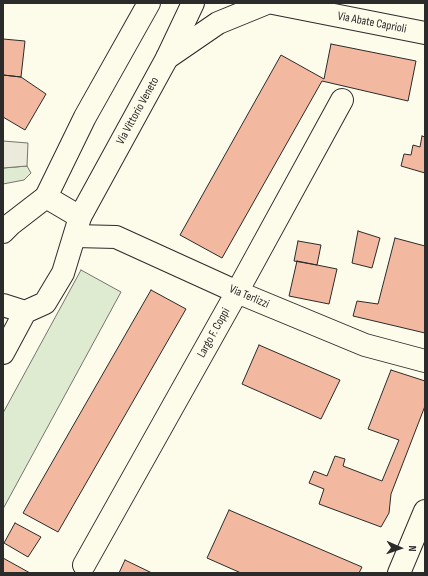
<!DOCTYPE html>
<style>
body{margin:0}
#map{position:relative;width:428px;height:576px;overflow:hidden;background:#fdfbea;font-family:"Sofia Sans Condensed",sans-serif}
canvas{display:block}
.frame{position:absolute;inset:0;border:4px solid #2b2b2b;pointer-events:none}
.north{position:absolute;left:380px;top:528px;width:40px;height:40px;-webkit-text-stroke:3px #fdfbea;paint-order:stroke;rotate:92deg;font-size:11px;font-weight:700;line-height:16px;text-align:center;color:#2b2b2b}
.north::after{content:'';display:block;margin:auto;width:14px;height:18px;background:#2b2b2b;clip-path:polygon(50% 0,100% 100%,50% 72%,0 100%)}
</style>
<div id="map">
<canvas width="428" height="576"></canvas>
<div class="frame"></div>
<div class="north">N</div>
</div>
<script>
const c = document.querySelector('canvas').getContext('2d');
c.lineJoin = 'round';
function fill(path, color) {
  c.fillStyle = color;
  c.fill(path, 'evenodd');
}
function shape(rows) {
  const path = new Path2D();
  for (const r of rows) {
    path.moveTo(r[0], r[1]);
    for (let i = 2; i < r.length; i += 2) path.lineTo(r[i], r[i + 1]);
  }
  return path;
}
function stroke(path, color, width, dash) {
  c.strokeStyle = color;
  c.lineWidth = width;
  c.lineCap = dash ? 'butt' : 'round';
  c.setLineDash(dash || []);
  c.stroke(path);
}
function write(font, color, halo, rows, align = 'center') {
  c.font = font + ' "Sofia Sans Condensed",sans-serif';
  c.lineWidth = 3;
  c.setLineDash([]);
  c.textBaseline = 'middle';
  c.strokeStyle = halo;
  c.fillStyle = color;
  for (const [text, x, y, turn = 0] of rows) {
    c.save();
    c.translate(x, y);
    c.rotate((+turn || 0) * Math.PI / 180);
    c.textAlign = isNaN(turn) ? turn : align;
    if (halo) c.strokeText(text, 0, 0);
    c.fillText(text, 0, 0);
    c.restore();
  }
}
const green = shape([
 [27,166,31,173,24,180,3,184,3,168,27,166],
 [81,270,121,292,3,509,3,413,81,270]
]);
fill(green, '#deebd1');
stroke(green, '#74746e', 1);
const parking = shape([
 [3,141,28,143,27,166,3,168,3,141]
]);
fill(parking, '#eceadb');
stroke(parking, '#74746e', 1);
const building = shape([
 [3,39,25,41,21,77,3,75,3,39],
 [331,44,416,61,408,101,322,81,222,258,180,235,281,55,324,79,331,44],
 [3,75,21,77,46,94,25,130,3,117,3,75],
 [422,136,425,137,425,173,401,166,404,154,411,155,413,145,420,147,422,136],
 [358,231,380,238,372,268,352,263,358,231],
 [395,238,425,246,425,333,353,316,357,301,378,304,395,238],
 [298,241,321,245,317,265,294,261,298,241],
 [297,261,337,269,329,304,289,296,297,261],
 [151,290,186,309,58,532,23,513,151,290],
 [259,345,340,380,321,419,242,384,259,345],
 [391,370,425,381,425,406,391,494,389,513,381,527,319,504,324,489,309,483,314,471,327,476,335,456,345,459,343,466,382,481,399,440,368,429,391,370],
 [229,510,362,567,359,573,241,573,207,558,229,510],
 [15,523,41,537,28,557,4,543,15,523],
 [3,558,30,573,3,573,3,558],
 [125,560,152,573,119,573,125,560]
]);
fill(building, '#f2b8a0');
stroke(building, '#2b2b2b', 1);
const minor = shape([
 [273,3,425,33],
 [167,58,218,23,267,3],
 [75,236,116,237,237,292,365,345,425,361],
 [84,565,237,292,342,100],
 [399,573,425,511]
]);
const tertiary = shape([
 [46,197,85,117,149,3],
 [80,217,167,58,193,3]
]);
const secondary = shape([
 [3,232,11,224,46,197,80,217,63,273,45,303,25,312,3,305],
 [3,353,25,312]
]);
stroke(minor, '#2b2b2b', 24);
stroke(tertiary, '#2b2b2b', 24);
stroke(secondary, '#2b2b2b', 24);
stroke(minor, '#fdfbea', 22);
stroke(tertiary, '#fdfbea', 22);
stroke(secondary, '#fdfbea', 22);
write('12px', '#2b2b2b', '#fdfbea', [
 ["Via Abate Caprioli",372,23,11],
 ["Via Vittorio Veneto",138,111,-61],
 ["Via Terlizzi",249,297,23],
 ["Largo F. Coppi",214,333,-61]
]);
</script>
